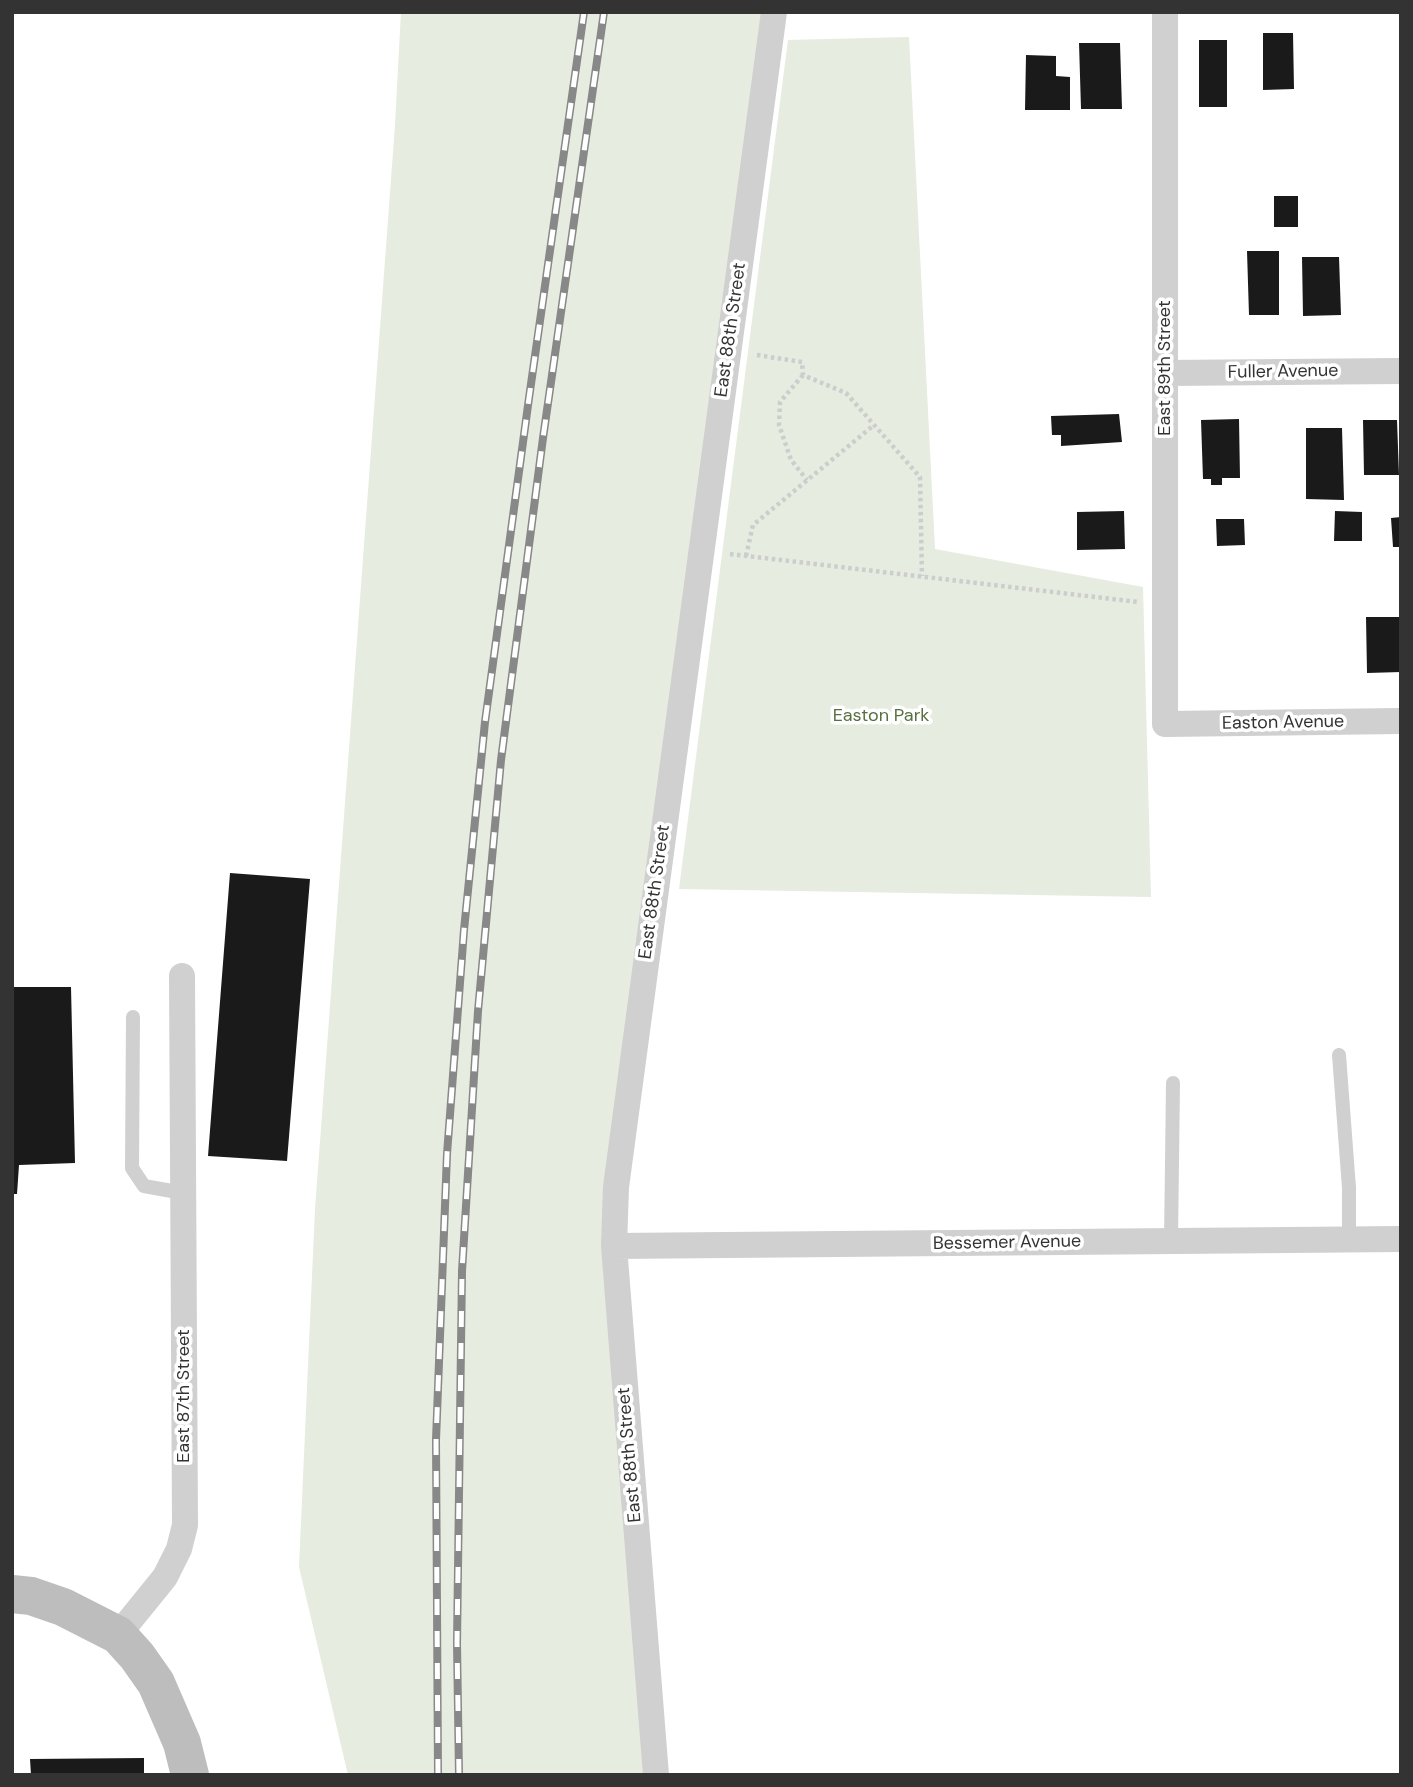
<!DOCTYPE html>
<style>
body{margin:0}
#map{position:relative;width:1413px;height:1787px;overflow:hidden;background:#fff;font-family:"DM Sans",sans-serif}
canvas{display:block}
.frame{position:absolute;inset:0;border:14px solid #333;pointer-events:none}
</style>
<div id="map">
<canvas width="1413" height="1787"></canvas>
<div class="frame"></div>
</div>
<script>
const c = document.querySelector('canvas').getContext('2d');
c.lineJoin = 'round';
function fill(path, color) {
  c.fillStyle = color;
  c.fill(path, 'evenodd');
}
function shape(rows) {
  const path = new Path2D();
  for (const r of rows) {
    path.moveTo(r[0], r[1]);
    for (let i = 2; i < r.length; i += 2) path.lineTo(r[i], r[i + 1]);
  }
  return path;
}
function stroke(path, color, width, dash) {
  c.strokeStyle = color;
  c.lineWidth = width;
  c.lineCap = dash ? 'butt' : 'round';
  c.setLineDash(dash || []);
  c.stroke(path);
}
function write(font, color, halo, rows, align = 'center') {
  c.font = font + ' "DM Sans",sans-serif';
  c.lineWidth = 7;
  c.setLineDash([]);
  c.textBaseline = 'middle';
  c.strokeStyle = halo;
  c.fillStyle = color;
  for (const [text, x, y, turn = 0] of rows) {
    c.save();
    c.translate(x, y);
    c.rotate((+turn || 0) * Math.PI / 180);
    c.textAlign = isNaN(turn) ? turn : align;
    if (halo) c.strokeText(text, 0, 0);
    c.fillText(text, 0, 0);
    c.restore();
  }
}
fill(shape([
 [401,12,774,12,616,1187,656,1775,348,1775,299,1567,315,1209,395,125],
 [909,37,935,549,1143,587,1151,897,679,889,788,40]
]), '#e6ecdf');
fill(shape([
 [1263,33,1293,33,1294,89,1263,90],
 [1199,40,1227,40,1227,107,1199,107],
 [1079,43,1120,43,1122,109,1081,109],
 [1026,55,1056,56,1056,76,1070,77,1070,110,1025,110],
 [1274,196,1298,196,1298,227,1274,227],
 [1247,251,1279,251,1279,315,1249,315],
 [1302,257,1339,257,1341,315,1303,316],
 [1119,414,1122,442,1061,446,1061,435,1052,435,1051,416],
 [1239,419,1240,478,1222,478,1222,485,1211,485,1211,479,1203,479,1201,420],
 [1363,420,1397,420,1399,475,1364,475],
 [1306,428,1342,428,1344,500,1306,499],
 [1124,511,1125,549,1077,550,1077,512],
 [1335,511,1362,512,1362,541,1334,541],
 [1401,517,1401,547,1393,547,1391,518],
 [1216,519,1244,519,1245,545,1217,546],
 [1366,617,1400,617,1401,672,1367,673],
 [230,873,310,879,287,1161,208,1156],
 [12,987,71,987,75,1163,19,1165,17,1194,12,1194],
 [144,1758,144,1775,31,1775,30,1759]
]), '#1a1a1a');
stroke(shape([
 [757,355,802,362,803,375,846,393,920,477,922,576],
 [803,375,780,402,779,425,791,460,807,480],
 [730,554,1138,602],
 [746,556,753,525,874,425]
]), '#cdcdcd', 4.5, [3.5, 3.5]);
stroke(shape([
 [133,1017,132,1168,144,1186,183,1193],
 [1339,1055,1349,1188,1349,1239],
 [1171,1241,1173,1083]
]), '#d0d0d0', 14);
stroke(shape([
 [1165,12,1165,724,1401,721],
 [1165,373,1401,371],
 [614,1246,1401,1239],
 [118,1635,165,1577,179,1549,185,1525,182,976],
 [656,1775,614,1246,616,1187,774,12]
]), '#d0d0d0', 26);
stroke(shape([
 [12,1594,31,1596,63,1607,118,1635,137,1656,156,1683,182,1743,190,1775]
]), '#bdbdbd', 38);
const rail = shape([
 [438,1775,436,1440,447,1154,464,930,485,722,529,398,584,12],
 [459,1775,457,1643,462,1271,478,1011,501,760,543,438,604,12]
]);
stroke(rail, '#888', 8);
stroke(rail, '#fff', 5, [16]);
write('18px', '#333', '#fff', [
 ["East 88th Street",731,330,-82],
 ["East 89th Street",1165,368,-90],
 ["Fuller Avenue",1283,372,-1],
 ["Easton Avenue",1283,723,-1],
 ["East 88th Street",655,892,-82],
 ["Bessemer Avenue",1007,1243,-1],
 ["East 87th Street",184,1396,-90],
 ["East 88th Street",630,1455,-95]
]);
write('18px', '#56703f', '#fff', [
 ["Easton Park",881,716]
]);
</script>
